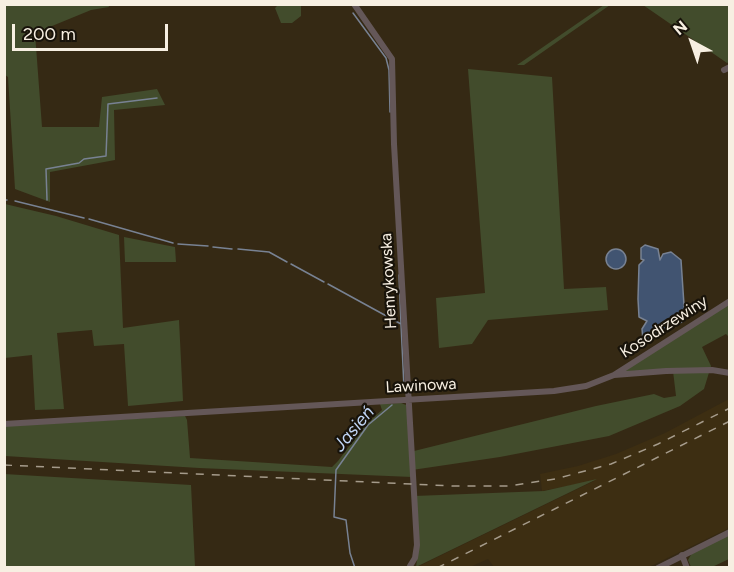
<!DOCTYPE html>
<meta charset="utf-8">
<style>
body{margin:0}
#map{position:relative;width:734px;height:572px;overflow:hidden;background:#352914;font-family:Figtree,sans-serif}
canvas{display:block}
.frame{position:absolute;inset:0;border:6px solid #f7efe2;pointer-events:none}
.north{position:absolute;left:662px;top:12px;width:60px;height:60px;-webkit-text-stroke:4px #18130a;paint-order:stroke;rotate:320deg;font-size:16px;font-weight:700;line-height:24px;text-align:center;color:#f7efe2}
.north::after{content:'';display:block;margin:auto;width:21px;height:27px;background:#f7efe2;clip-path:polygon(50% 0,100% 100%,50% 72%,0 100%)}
.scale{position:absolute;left:12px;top:24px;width:156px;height:27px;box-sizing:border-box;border:3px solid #f7efe2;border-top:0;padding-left:8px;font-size:18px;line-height:21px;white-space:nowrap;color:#f7efe2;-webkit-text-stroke:4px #18130a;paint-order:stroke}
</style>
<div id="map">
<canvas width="734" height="572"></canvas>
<div class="frame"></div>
<div class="north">N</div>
<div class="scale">200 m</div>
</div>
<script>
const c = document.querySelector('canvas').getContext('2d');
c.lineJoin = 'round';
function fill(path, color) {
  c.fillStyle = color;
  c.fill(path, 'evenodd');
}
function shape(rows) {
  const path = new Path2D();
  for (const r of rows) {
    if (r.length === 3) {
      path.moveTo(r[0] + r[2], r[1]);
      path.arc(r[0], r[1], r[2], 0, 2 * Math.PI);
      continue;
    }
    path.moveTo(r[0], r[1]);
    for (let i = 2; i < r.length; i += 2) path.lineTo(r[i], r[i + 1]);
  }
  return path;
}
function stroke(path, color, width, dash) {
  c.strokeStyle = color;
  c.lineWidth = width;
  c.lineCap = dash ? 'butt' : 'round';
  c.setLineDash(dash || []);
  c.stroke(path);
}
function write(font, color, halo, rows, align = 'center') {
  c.font = font + ' Figtree,sans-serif';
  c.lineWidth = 4.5;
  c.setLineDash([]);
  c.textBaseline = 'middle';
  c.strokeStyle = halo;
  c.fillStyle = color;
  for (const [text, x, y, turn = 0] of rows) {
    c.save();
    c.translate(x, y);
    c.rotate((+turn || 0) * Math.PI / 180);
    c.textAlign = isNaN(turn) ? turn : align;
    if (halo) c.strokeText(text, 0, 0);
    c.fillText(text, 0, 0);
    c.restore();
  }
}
fill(shape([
 [729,399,730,525,727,529,649,567,494,567,488,559,470,567,415,568,594,481,542,491,540,474,578,466,616,454,665,433]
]), '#3d2e12');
fill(shape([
 [108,4,109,7,91,10,35,33,42,127,99,127,102,97,157,89,165,105,114,110,115,160,50,172,50,202,15,189,8,77,5,75,5,5],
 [278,5,301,5,301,16,292,23,281,23,275,8],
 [604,5,610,5,524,65,517,65],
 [643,5,729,5,729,62,727,63],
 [468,69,552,77,564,289,606,287,608,310,488,320,472,344,439,348,436,298,485,293],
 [5,204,56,216,119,235,123,328,179,320,183,401,128,406,124,344,94,346,92,330,57,333,64,409,35,410,32,355,5,358],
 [124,237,175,247,176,262,125,262],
 [729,301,729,337,726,334,702,347,711,366,704,389,680,406,609,436,500,457,412,470,412,477,199,468,5,456,4,426,185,416,187,420,190,458,332,467,338,461,365,425,382,410,380,404,401,403,406,405,414,451,596,406,654,394,664,398,676,396,673,371,614,375],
 [4,474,191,485,195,567,5,567],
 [597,479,416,567,418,553,414,496,544,491],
 [729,535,729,559,710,568,691,567,688,560,692,553]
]), '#424c2c');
const water = shape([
 [645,245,658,249,660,260,663,254,671,252,681,260,685,320,646,342,643,340,642,329,647,321,639,317,638,299,639,265,644,260,641,259,641,248,645,245],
 [616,259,10]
]);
fill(water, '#415471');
stroke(water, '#788293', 1.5);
stroke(shape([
 [353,13,386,58,389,70,390,112],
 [4,200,7,200],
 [47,200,46,169,79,163,84,159,106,156,108,104,157,98],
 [15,201,84,218],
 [89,219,173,243],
 [178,244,208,246],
 [213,247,232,249],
 [238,249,269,252,287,262],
 [291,264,324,282],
 [399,275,401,324],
 [328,284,401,324,404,388],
 [355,568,350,553,346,520,334,517,336,470,368,425,392,405]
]), '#788293', 1.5);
stroke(shape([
 [354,4,392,59,394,144,417,545,415,558,410,566],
 [724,70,730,67],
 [614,375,730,301],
 [4,424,554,391,586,386,614,375,666,371,712,370,730,373],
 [682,555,687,568],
 [658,568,730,532]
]), '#645758', 6);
stroke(shape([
 [4,465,452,486,508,486,555,479,611,464,658,444,730,408],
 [437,568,730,421]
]), '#a59b8b', 1.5, [8, 8]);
write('16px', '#f7efe2', '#18130a', [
 ["Henrykowska",389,281,-93],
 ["Kosodrzewiny",664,327,-33],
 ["Lawinowa",421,386,-3]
]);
write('italic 18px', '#c0d5f5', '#18130a', [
 ["Jasień",354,429,-50]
]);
</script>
